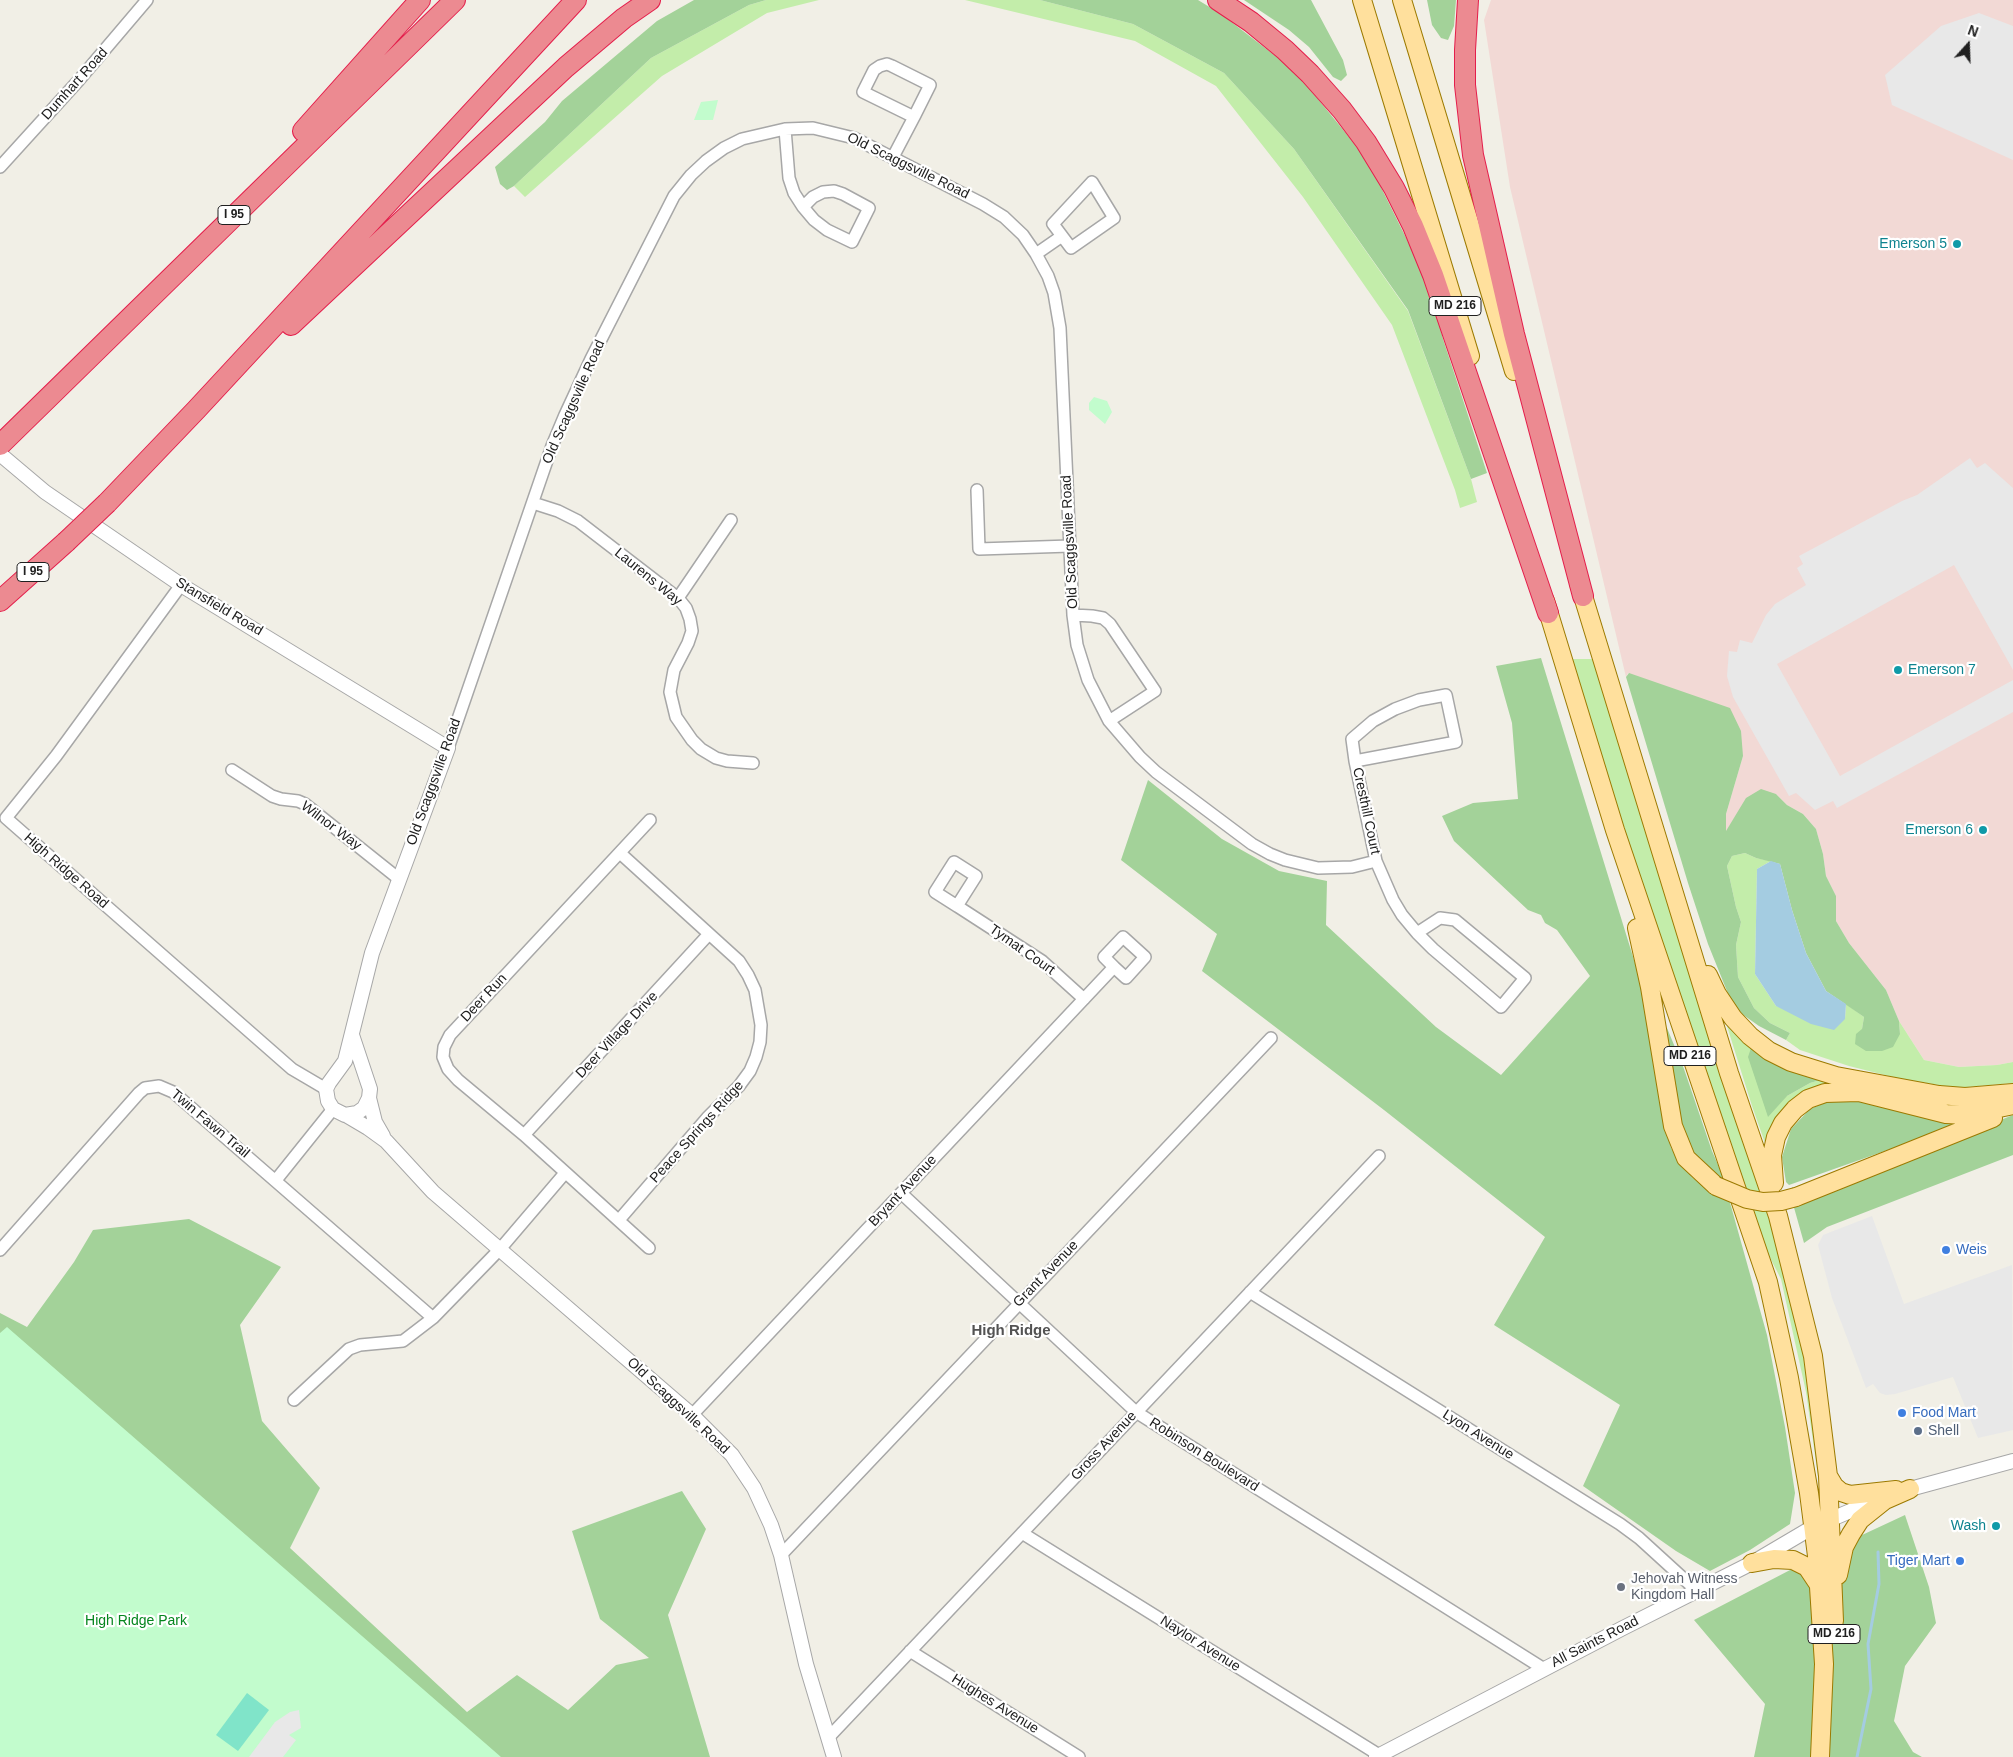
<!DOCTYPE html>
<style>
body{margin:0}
#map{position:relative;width:2013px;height:1757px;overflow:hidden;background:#f1efe6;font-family:Arial,sans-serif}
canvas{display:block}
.north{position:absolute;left:1943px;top:20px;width:50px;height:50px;-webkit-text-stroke:4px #fff;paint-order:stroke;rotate:20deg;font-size:14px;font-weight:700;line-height:20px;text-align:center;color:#202020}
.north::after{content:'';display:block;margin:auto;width:18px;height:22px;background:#202020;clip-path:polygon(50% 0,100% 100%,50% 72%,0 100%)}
</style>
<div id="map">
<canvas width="2013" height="1757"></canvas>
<div class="north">N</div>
</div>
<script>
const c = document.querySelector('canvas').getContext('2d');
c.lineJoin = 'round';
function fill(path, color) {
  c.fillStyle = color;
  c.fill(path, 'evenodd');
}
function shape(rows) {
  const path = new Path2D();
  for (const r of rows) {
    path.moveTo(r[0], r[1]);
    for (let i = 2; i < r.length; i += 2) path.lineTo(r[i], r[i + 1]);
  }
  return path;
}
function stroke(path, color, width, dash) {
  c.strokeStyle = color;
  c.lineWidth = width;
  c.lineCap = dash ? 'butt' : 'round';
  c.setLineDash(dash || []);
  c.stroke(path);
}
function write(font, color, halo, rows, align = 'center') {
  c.font = font + ' Arial,sans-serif';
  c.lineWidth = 4.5;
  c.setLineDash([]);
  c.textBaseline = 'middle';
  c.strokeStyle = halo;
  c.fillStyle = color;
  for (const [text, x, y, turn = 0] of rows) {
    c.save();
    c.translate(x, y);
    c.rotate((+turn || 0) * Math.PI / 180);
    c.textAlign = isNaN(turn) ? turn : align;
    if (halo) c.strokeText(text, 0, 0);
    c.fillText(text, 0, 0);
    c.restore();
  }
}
fill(shape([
 [1491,0,2013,0,2013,1062,1997,1065,1959,1067,1924,1060,1899,1021,1886,990,1849,943,1836,921,1836,896,1826,876,1823,854,1816,829,1803,814,1787,805,1776,794,1735,817,1726,832,1726,814,1743,756,1628,673,1626,677,1510,187,1484,20]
]), '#f2d9d5');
fill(shape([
 [766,0,819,0,767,13,662,76,525,197,514,186,651,58,749,5],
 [965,0,1040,0,1133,24,1224,73,1294,149,1408,311,1471,479,1477,502,1460,508,1455,490,1392,325,1303,197,1216,86,1135,41],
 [1570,659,1596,659,1781,1253,1808,1373,1815,1421,1820,1490,1806,1392,1781,1279,1763,1244,1657,939],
 [1745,853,1756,858,1771,861,1757,869,1755,974,1776,1006,1845,1019,1846,1004,1864,1017,1862,1029,1900,1034,1899,1021,1924,1060,1959,1067,1997,1065,2013,1062,2013,1083,1956,1088,1897,1078,1849,1066,1800,1050,1786,1040,1790,1033,1770,1023,1754,1008,1738,977,1736,945,1741,922,1736,907,1727,866,1732,856],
 [1726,1023,1757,1047,1787,1096,1810,1083,1827,1078,1967,1102,1979,1110,1817,1090,1768,1147,1765,1143,1752,1106]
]), '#c3edaa');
fill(shape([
 [694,0,766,0,749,5,651,58,514,186,507,190,500,184,495,167,545,122,562,101,657,21],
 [1040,0,1198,0,1221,14,1295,71,1367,159,1417,260,1437,313,1443,339,1487,473,1471,479,1408,310,1294,149,1224,73,1133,24],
 [1244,0,1311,0,1343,60,1347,75,1341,81,1333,77,1309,47,1289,30],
 [1427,0,1456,0,1454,26,1448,40,1441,38,1432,25],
 [1541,658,1642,986,1671,1148,1692,1177,1713,1194,1729,1199,1767,1335,1785,1427,1795,1493,1790,1524,1750,1550,1710,1571,1676,1551,1583,1486,1620,1405,1494,1325,1545,1237,1384,1110,1202,971,1217,934,1121,860,1148,780,1222,839,1279,871,1327,881,1326,925,1436,1027,1501,1075,1590,976,1557,930,1545,923,1541,915,1528,910,1454,841,1442,816,1473,803,1518,799,1512,723,1496,666],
 [1629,673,1730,708,1741,731,1743,756,1726,814,1726,831,1746,798,1761,789,1776,794,1787,805,1803,814,1816,829,1823,854,1826,876,1836,896,1836,921,1849,943,1886,990,1899,1021,1900,1034,1893,1047,1882,1051,1866,1051,1855,1044,1856,1034,1862,1029,1864,1017,1826,991,1806,953,1792,910,1780,864,1756,858,1745,853,1732,856,1727,866,1736,907,1741,922,1736,945,1738,977,1754,1008,1770,1023,1790,1033,1786,1040,1759,1026,1742,1014,1729,996,1708,944,1688,883,1626,677],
 [1667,1028,1684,1069,1712,1151,1725,1181,1709,1171,1695,1155,1685,1136,1681,1123,1665,1032],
 [1757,1047,1827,1078,1810,1083,1787,1096,1768,1117,1748,1057,1751,1048],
 [1834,1099,1866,1102,1959,1122,1958,1125,1789,1185,1786,1182,1782,1157,1791,1129,1810,1109],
 [2013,1115,2013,1155,1827,1227,1804,1243,1793,1204],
 [189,1219,281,1267,240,1325,262,1421,320,1488,290,1548,467,1712,517,1675,568,1710,616,1665,649,1658,600,1619,572,1531,682,1491,706,1529,668,1615,710,1757,0,1757,0,1313,27,1327,74,1262,93,1230],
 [1905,1515,1929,1587,1936,1623,1905,1666,1894,1721,1913,1752,1922,1757,1754,1757,1765,1704,1694,1620,1817,1556]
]), '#a3d299');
fill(shape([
 [718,100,713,120,694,120,701,102],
 [1094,397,1107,401,1112,412,1105,424,1089,410,1089,403],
 [7,1327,501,1757,0,1757,0,1333]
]), '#c2fccd');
fill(shape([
 [247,1693,269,1710,238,1751,216,1735]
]), '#80e4c9');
fill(shape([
 [1979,13,2013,26,2013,160,1892,105,1885,75,1941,26],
 [1970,458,1977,468,1985,463,2013,488,2013,670,1954,565,1777,664,1840,776,2013,680,2013,712,1837,808,1833,801,1815,810,1796,793,1789,796,1733,697,1727,676,1729,651,1737,652,1740,640,1752,643,1766,615,1775,604,1806,585,1797,568,1803,564,1799,556,1902,501,1917,495],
 [1872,1216,1904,1304,2012,1265,2013,1430,1978,1438,1953,1377,1895,1394,1886,1395,1880,1393,1873,1384,1866,1388,1832,1298,1818,1245,1823,1235],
 [299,1710,301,1728,289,1735,296,1740,283,1757,249,1757,275,1722,290,1712]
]), '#e8e8e8');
fill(shape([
 [1771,861,1780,864,1792,910,1806,953,1826,991,1846,1004,1845,1019,1834,1030,1811,1024,1776,1006,1755,974,1757,869]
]), '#a4cce1');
stroke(shape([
 [1857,1757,1871,1689,1868,1644,1879,1584,1878,1552]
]), '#a4cce1', 3);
const minor = shape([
 [785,129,789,178,794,193,803,207,814,220,827,230,852,242,869,208,843,194,834,191,823,192,813,197,803,207],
 [893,157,914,117,863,92,874,70,880,66,887,64,892,66,930,85,914,117],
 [0,167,79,80,147,0],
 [1036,254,1062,236,1071,248,1114,218,1092,182,1053,224,1062,236],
 [977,490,979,549,1070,546],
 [533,503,558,511,578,521,678,598,686,608,690,619,692,631,688,643,674,670,670,692,676,717,692,740,701,749,716,758,727,761,753,763],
 [181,585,56,756,6,818,292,1069,326,1089],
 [678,598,731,520],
 [1073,615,1092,616,1103,618,1110,624,1155,691,1109,721],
 [448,748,552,446,565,415,591,359,674,196,691,175,706,161,724,148,742,139,785,129,813,128,854,138,983,204,1004,217,1023,235,1036,254,1048,276,1054,293,1060,328,1073,615,1077,645,1088,680,1109,721,1140,757,1156,772,1252,844,1270,854,1285,860,1318,868,1352,867,1376,861],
 [1355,761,1352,739,1373,721,1395,709,1419,700,1446,695,1456,742,1355,761,1376,861,1393,900,1402,915,1417,933,1440,918,1455,920,1525,978,1501,1007,1433,949,1417,933],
 [232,770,272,796,281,799,298,801,305,804,399,879],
 [957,906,935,892,954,862,976,876,957,906,1042,961,1084,999],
 [524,1135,709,934],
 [276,1180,333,1109],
 [901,1193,1136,1412,1544,1669],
 [619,1220,707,1118,739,1086,750,1071,756,1057,760,1042,761,1025,755,990,748,975,739,961,620,853],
 [649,1248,524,1135,458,1080,448,1069,443,1057,444,1047,450,1035,650,820],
 [0,1250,139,1093,145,1088,159,1086,173,1092,433,1318],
 [1250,1292,1620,1524,1639,1538,1696,1590],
 [294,1400,349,1349,360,1345,403,1341,433,1318,501,1248,565,1173],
 [692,1415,1114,967,1126,978,1145,957,1123,937,1104,957,1114,967],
 [1022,1533,1379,1755],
 [781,1555,1271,1038],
 [910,1651,1079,1757],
 [829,1737,1379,1156]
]);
const tertiary = shape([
 [0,454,45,492,181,585,448,748,372,953,345,1061,329,1083,326,1089,328,1101,333,1109,345,1115,357,1113,364,1108,369,1098,370,1089,352,1035],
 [369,1098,375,1122,383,1136],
 [346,1115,368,1128,386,1141,433,1192,692,1415,732,1455,754,1488,771,1525,781,1555,806,1664,834,1757],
 [1376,1757,1623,1628,1752,1563,1813,1527,1869,1503,1910,1489,2013,1461]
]);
const primary = shape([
 [1362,0,1470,356],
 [1402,0,1514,371],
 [1579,583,1729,1073,1778,1216,1813,1356,1828,1476,1834,1621],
 [1545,601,1615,830,1768,1282,1789,1378,1809,1493,1817,1556,1824,1664,1820,1757],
 [1637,928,1650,987,1673,1126,1686,1158,1716,1186],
 [1708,975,1717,994,1733,1018,1750,1036,1769,1051,1791,1062,1836,1076,1939,1095,1965,1097,2013,1093],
 [1774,1183,1772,1155,1776,1137,1783,1123,1795,1109,1808,1099,1825,1093,1859,1092,1946,1114,1966,1115,2013,1105],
 [1796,1197,1993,1118],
 [1828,1476,1834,1486,1841,1492,1850,1495,1896,1490],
 [1752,1563,1774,1559,1793,1560,1807,1567,1819,1585],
 [1838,1575,1844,1547,1851,1534,1860,1520,1885,1500,1910,1489]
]);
const motorway = shape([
 [1218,0,1251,22,1285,50,1310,74,1342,110,1366,142,1394,188,1413,226,1433,275,1548,613],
 [1468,0,1465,50,1465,85,1473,155,1514,334,1583,596],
 [303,131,420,0],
 [291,325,566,67,624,18,650,0],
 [0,445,455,0],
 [107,503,196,410,576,0],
 [0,601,66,542]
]);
stroke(minor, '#a7a7a7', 14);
stroke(tertiary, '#a7a7a7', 16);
stroke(primary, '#9c7a00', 20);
stroke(motorway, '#e41e4b', 22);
stroke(minor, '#fff', 11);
stroke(tertiary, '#fff', 14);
stroke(primary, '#ffe09d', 18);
stroke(motorway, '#ec8a91', 20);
const primaryBridge = shape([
 [1716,1186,1747,1199,1763,1202,1781,1201,1796,1197]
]);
const motorwayBridge = shape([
 [66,542,107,503]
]);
stroke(primaryBridge, '#9c7a00', 20, []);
stroke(motorwayBridge, '#e41e4b', 22, []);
stroke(primaryBridge, '#ffe09d', 18);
stroke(motorwayBridge, '#ec8a91', 20);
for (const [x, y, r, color] of [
 [1957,244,5,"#0f9aa8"],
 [1898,670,5,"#0f9aa8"],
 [1983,830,5,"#0f9aa8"],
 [1946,1250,5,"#3f7fe0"],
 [1902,1413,5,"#3f7fe0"],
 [1918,1431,5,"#5c6f8a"],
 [1996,1526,5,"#0f9aa8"],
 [1960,1561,5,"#3f7fe0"],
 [1621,1587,5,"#6b7280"]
]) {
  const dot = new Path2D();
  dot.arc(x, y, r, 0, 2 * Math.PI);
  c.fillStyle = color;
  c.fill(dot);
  stroke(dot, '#fff', 2);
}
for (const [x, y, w] of [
 [234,215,32],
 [1455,306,52],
 [33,572,32],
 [1690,1056,52],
 [1834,1634,52]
]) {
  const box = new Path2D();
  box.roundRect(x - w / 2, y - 9.5, w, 19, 4);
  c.fillStyle = '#fff';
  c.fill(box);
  stroke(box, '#202020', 1);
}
write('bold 12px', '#202020', null, [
 ["I 95",234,215],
 ["MD 216",1455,306],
 ["I 95",33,572],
 ["MD 216",1690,1056],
 ["MD 216",1834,1634]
]);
write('14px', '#202020', '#fff', [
 ["Dumhart Road",75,84,-48],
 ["Old Scaggsville Road",908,166,26],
 ["Old Scaggsville Road",574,402,-66],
 ["Old Scaggsville Road",1070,542,-93],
 ["Laurens Way",648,577,39],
 ["Stansfield Road",219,607,31],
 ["Old Scaggsville Road",434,782,-70],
 ["Cresthill Court",1366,811,78],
 ["Wilnor Way",331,826,37],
 ["High Ridge Road",66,871,41],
 ["Tymat Court",1022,950,35],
 ["Deer Run",484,998,-47],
 ["Deer Village Drive",617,1035,-47],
 ["Twin Fawn Trail",210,1124,40],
 ["Peace Springs Ridge",697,1132,-48],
 ["Bryant Avenue",903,1191,-47],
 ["Grant Avenue",1046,1274,-46],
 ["Old Scaggsville Road",678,1406,43],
 ["Lyon Avenue",1478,1435,32],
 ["Gross Avenue",1104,1446,-47],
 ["Robinson Boulevard",1204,1455,32],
 ["All Saints Road",1595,1642,-27],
 ["Naylor Avenue",1200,1644,32],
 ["Hughes Avenue",995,1704,32]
]);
write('14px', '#0d838f', '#fff', [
 ["Emerson 5",1947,244],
 ["Emerson 7",1908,670,"left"],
 ["Emerson 6",1973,830],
 ["Wash",1986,1526]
], 'right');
write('14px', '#366cbe', '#fff', [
 ["Weis",1956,1250],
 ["Food Mart",1912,1413],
 ["Tiger Mart",1950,1561,"right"]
], 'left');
write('14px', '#4e5e75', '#fff', [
 ["Shell",1928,1431]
], 'left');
write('14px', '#5b616d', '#fff', [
 ["Jehovah Witness",1631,1579],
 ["Kingdom Hall",1631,1595]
], 'left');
write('14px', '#06861f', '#fff', [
 ["High Ridge Park",136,1621]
]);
write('bold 15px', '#535353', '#fff', [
 ["High Ridge",1011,1331]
]);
</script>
